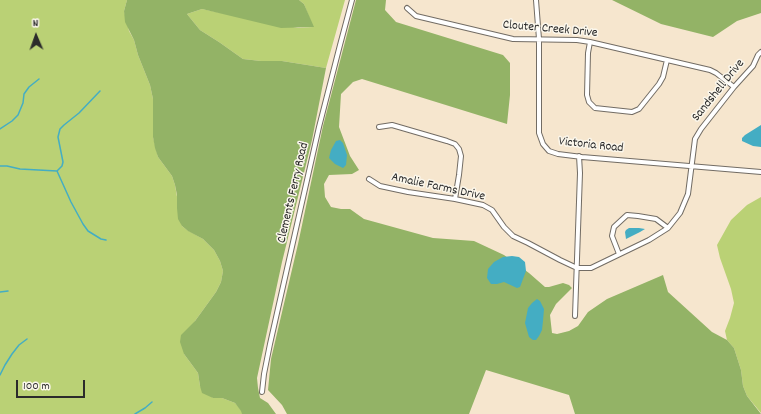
<!DOCTYPE html>
<style>
body{margin:0}
#map{position:relative;width:761px;height:414px;overflow:hidden;background:#f6e6ce;font-family:Dekko,sans-serif}
canvas{display:block}
.north{position:absolute;left:16px;top:16px;width:40px;height:40px;-webkit-text-stroke:3px #fbf7ec;paint-order:stroke;rotate:358deg;font-size:11px;font-weight:700;line-height:16px;text-align:center;color:#2b2b2b}
.north::after{content:'';display:block;margin:auto;width:14px;height:18px;background:#2b2b2b;clip-path:polygon(50% 0,100% 100%,50% 72%,0 100%)}
.scale{position:absolute;left:16px;top:380px;width:69px;height:18px;box-sizing:border-box;border:2px solid #2b2b2b;border-top:0;padding-left:5px;font-size:12px;line-height:14px;white-space:nowrap;color:#2b2b2b;-webkit-text-stroke:3px #fbf7ec;paint-order:stroke}
</style>
<div id="map">
<canvas width="761" height="414"></canvas>
<div class="north">N</div>
<div class="scale">100 m</div>
</div>
<script>
const c = document.querySelector('canvas').getContext('2d');
c.lineJoin = 'round';
function fill(path, color) {
  c.fillStyle = color;
  c.fill(path, 'evenodd');
}
function shape(rows) {
  const path = new Path2D();
  for (const r of rows) {
    path.moveTo(r[0], r[1]);
    for (let i = 2; i < r.length; i += 2) path.lineTo(r[i], r[i + 1]);
  }
  return path;
}
function stroke(path, color, width, dash) {
  c.strokeStyle = color;
  c.lineWidth = width;
  c.lineCap = dash ? 'butt' : 'round';
  c.setLineDash(dash || []);
  c.stroke(path);
}
function write(font, color, halo, rows, align = 'center') {
  c.font = font + ' Dekko,sans-serif';
  c.lineWidth = 3;
  c.setLineDash([]);
  c.textBaseline = 'middle';
  c.strokeStyle = halo;
  c.fillStyle = color;
  for (const [text, x, y, turn = 0] of rows) {
    c.save();
    c.translate(x, y);
    c.rotate((+turn || 0) * Math.PI / 180);
    c.textAlign = isNaN(turn) ? turn : align;
    if (halo) c.strokeText(text, 0, 0);
    c.fillText(text, 0, 0);
    c.restore();
  }
}
fill(shape([
 [0,0,127,0,124,11,129,31,134,40,138,55,150,85,153,99,153,137,158,157,172,176,175,185,182,226,187,230,203,239,214,250,220,261,223,271,221,282,216,292,195,321,184,354,198,373,200,386,213,398,222,398,235,403,242,411,242,414,0,414],
 [299,0,345,0,326,68,282,61,261,61,243,59,219,42,200,30,187,14,202,9,236,16,298,28,313,27,304,4],
 [761,197,761,413,747,396,743,386,741,370,734,348,727,340,725,331,730,318,734,303,731,289,720,258,717,245,731,220,747,205]
]), '#bad175');
fill(shape([
 [127,0,299,0,304,4,314,27,281,28,202,9,187,14,200,30,219,42,243,59,261,61,282,61,326,68,312,140,282,262,257,378,258,388,260,398,268,403,276,414,242,414,241,411,235,403,222,398,213,398,202,393,200,386,198,373,184,354,180,342,181,335,195,321,216,292,221,282,223,271,220,261,214,250,203,239,188,231,182,226,178,219,177,208,177,195,175,185,172,176,158,157,155,148,153,137,153,99,150,85,138,55,134,40,125,22,124,11],
 [356,0,386,0,385,10,396,22,503,55,510,63,510,95,507,124,362,79,353,82,341,94,339,127,350,156,359,170,352,174,329,175,324,184,325,197,331,207,341,209,350,209,364,219,433,238,474,241,504,255,529,273,545,287,549,287,563,283,569,285,572,288,556,304,550,315,552,333,557,334,569,331,578,326,588,312,607,299,663,275,668,292,712,332,727,340,734,348,741,370,743,386,747,396,761,414,575,414,569,395,486,370,469,414,287,414,282,405,268,390,271,359,298,244,323,126],
 [612,0,761,0,761,13,737,21,713,37,661,24]
]), '#93b366');
fill(shape([
 [761,125,761,147,753,146,742,141,742,138,745,135],
 [340,140,343,143,347,155,346,165,343,168,335,164,329,158,331,150,336,141],
 [629,228,639,228,645,229,640,232,626,239,625,232,626,230],
 [512,256,519,257,525,262,526,271,520,287,517,288,504,282,497,284,491,284,487,278,488,269,494,262,503,257],
 [537,299,540,301,544,309,543,321,542,330,539,336,536,340,533,340,529,337,525,323,528,308,532,303]
]), '#44adc3');
stroke(shape([
 [0,129,12,121,18,115,23,103,24,94,29,87,39,79],
 [0,166,7,166,20,169,57,171,62,166,63,162,58,137,60,129,64,125,79,113,100,91],
 [57,171,71,202,83,224,88,231,101,239,106,240],
 [0,292,8,291],
 [0,375,5,365,12,354,19,345,27,339],
 [135,414,145,408,152,402]
]), '#44adc3', 1.5);
const street = shape([
 [536,0,539,39,539,133,543,144,549,151,558,154,582,157,761,172],
 [407,8,416,16,513,39,577,40,590,42,710,70,716,73,734,87],
 [590,42,588,53,587,95,589,102,595,108,632,112,639,109,659,84,663,77,667,60],
 [379,127,392,125,447,141,455,144,459,149,461,156,459,175,455,199],
 [369,179,380,186,408,192,455,199,483,205,492,210,504,227,513,236,528,243,560,260,577,268,591,268,649,240,668,228,680,213,688,194,695,139,701,129,734,87,753,66,758,55,761,52],
 [619,254,612,236,614,227,627,215,638,216,656,219,668,228],
 [575,316,580,173,579,156],
 [262,392,264,374,270,344,319,127,340,45,352,0]
]);
stroke(street, '#726c64', 6);
stroke(street, '#fff', 4);
write('13px', '#2b2b2b', '#fbf7ec', [
 ["Clouter Creek Drive",550,30,5],
 ["Sandshell Drive",719,91,-51],
 ["Victoria Road",591,146,6],
 ["Amalie Farms Drive",438,188,12],
 ["Clements Ferry Road",294,193,-77]
]);
</script>
